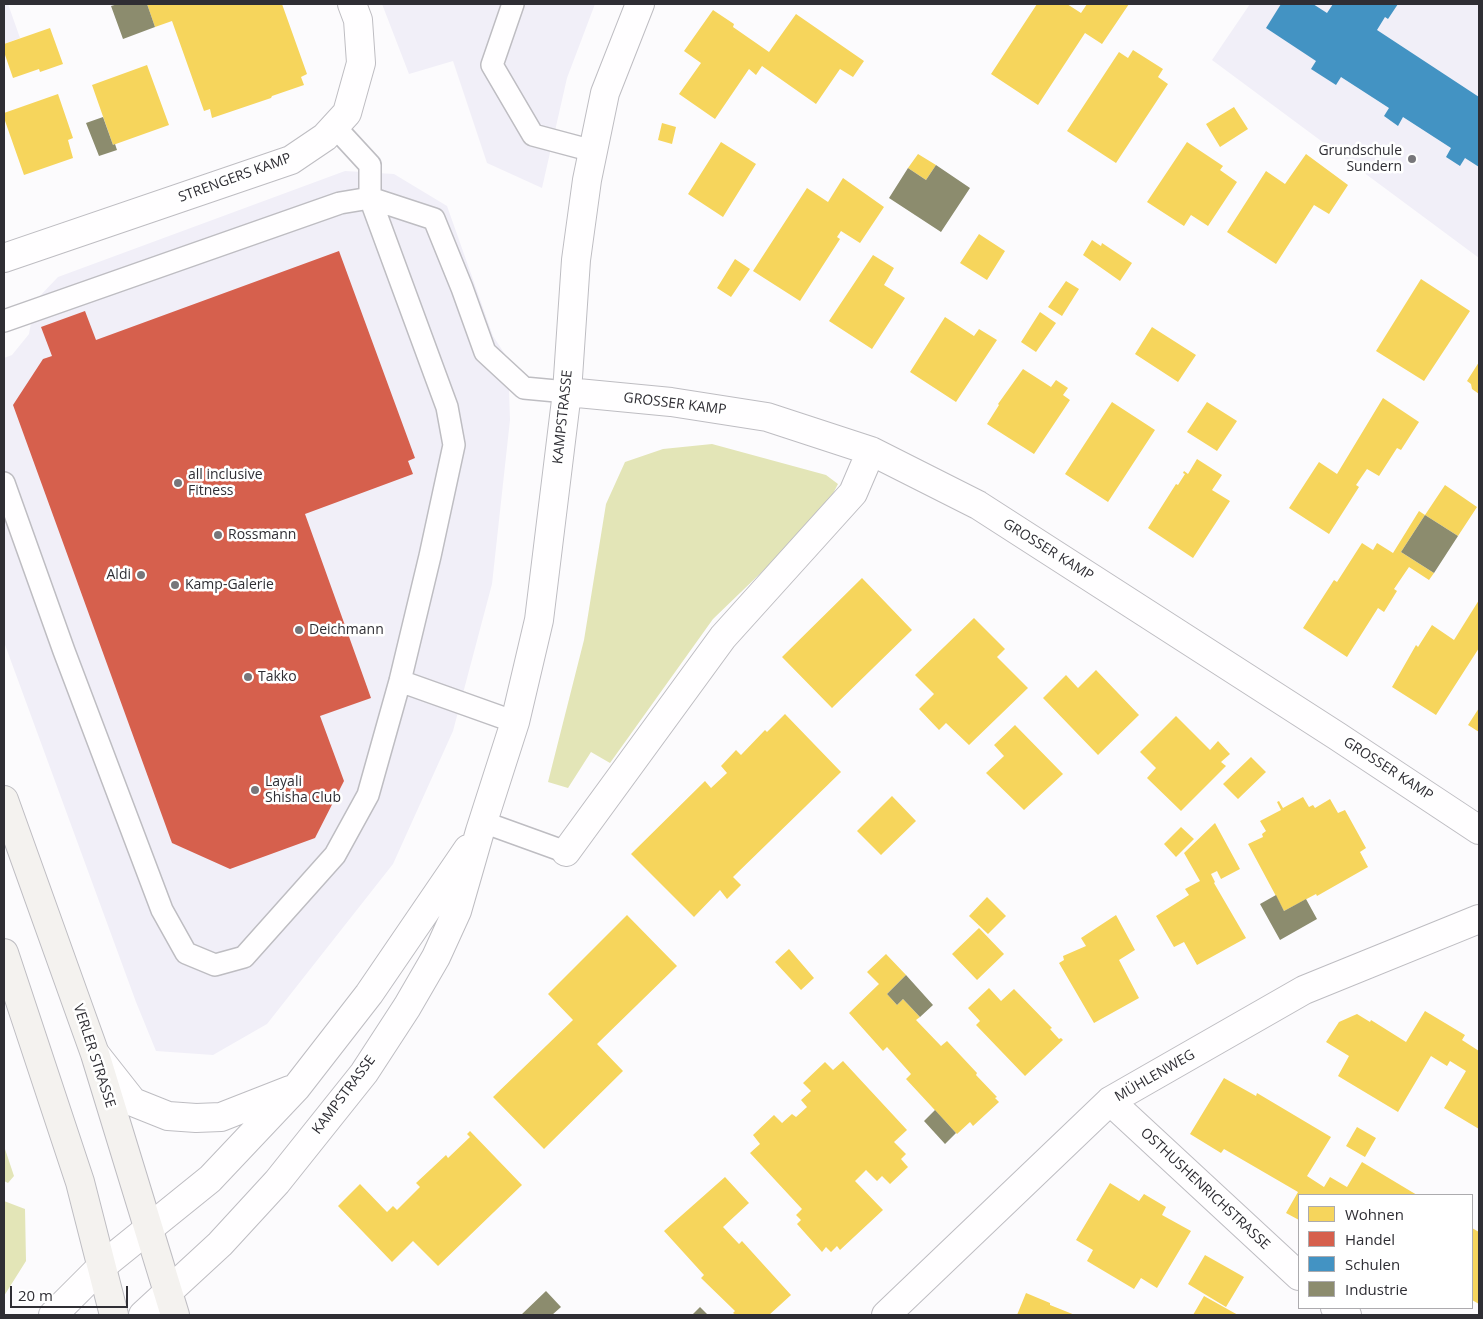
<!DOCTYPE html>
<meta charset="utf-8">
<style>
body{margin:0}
#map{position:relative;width:1483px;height:1319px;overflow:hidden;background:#fcfbfd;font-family:"Open Sans",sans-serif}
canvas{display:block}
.frame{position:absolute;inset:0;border:5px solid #2f2e34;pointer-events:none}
.legend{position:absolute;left:1298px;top:1194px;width:175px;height:115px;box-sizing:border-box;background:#fff;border:1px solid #acabae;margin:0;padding:6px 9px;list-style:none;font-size:15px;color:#2f2e34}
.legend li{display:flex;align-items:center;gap:10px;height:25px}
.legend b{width:25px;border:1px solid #acabae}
.scale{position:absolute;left:10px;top:1286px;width:118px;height:22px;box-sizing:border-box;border:2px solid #2f2e34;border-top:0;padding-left:6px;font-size:15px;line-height:18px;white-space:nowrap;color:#2f2e34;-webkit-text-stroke:4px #fff;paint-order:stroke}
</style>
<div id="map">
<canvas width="1483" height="1319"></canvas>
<div class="frame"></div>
<ul class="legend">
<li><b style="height:14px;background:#f6d55c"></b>Wohnen</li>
<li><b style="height:14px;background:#d6604d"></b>Handel</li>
<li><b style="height:14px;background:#4393c3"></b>Schulen</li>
<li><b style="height:14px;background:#8c8c6e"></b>Industrie</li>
</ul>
<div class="scale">20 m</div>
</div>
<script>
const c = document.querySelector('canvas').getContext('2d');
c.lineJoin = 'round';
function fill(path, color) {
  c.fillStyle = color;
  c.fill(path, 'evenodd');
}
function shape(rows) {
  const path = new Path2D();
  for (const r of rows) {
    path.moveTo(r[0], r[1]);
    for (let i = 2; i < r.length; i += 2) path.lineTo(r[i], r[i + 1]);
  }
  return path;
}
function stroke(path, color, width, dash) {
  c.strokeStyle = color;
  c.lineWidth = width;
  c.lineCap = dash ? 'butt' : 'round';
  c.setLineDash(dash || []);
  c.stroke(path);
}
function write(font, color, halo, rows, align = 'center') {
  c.font = font + ' "Open Sans",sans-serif';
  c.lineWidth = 5;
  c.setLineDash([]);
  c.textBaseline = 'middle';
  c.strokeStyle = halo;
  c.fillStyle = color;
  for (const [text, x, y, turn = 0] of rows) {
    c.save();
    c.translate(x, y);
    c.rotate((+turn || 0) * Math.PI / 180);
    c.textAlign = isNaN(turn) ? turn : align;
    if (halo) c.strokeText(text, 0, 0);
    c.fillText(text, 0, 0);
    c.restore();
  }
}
fill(shape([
 [4,4,8,4,20,38,4,44],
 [382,4,595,4,567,78,542,188,487,163,453,61,409,74],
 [1250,4,1479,4,1479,258,1212,60],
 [345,171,394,174,447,206,493,336,508,359,510,420,492,584,453,731,393,864,267,1024,213,1055,156,1051,136,1002,4,642,4,358,12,355,29,334,35,301,58,277]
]), '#f1eff8');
fill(shape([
 [712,444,826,475,838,484,823,513,713,619,610,763,591,752,568,788,548,782,584,640,606,504,625,462,663,449],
 [4,1146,14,1176,8,1183,4,1181],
 [4,1201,25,1209,26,1261,4,1296]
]), '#e3e5b7');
fill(shape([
 [147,4,282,4,307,74,301,77,304,85,272,96,271,98,212,118,210,109,204,111,172,21,155,27],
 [1037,4,1067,4,1081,13,1087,4,1129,4,1102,44,1085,33,1038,105,991,74],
 [713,10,734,24,733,27,769,52,796,14,864,61,853,77,840,69,816,104,762,66,756,75,749,69,715,119,679,94,701,63,684,51],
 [50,28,63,64,40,72,39,69,13,78,4,52,4,44],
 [1133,50,1163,69,1158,77,1168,84,1116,163,1067,131,1119,52,1128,58],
 [147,65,169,125,113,145,92,85],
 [58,94,73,138,68,140,73,158,24,175,4,118,4,113],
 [1234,107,1248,129,1220,147,1206,124],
 [662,123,676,127,672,144,658,140],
 [721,142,756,164,723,217,688,194],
 [1187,142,1223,166,1220,170,1237,182,1208,226,1191,215,1184,226,1147,202],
 [918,154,936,165,926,180,908,168],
 [1306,154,1348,185,1329,214,1314,205,1276,264,1227,232,1266,171,1285,184],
 [843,178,884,207,860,243,841,231,837,237,840,239,800,301,753,271,807,188,828,202],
 [979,234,1005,251,987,280,960,263],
 [1092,240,1101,246,1102,243,1132,263,1120,281,1083,255],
 [873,255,894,268,884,285,905,298,872,349,829,321],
 [735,259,750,269,731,297,717,288],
 [1421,279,1470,311,1424,381,1376,351],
 [1066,281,1079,289,1062,316,1048,307],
 [1040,312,1056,323,1036,352,1021,342],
 [945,317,974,336,979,329,997,340,956,402,910,372],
 [1152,327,1196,355,1178,382,1135,354],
 [1479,362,1479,394,1472,389,1471,384,1467,381],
 [1023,369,1051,387,1056,380,1068,388,1063,395,1070,400,1034,454,987,424,999,405,998,404],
 [1383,398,1419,422,1401,450,1397,448,1379,476,1367,469,1356,485,1359,487,1329,534,1289,508,1319,462,1337,474],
 [1112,402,1155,430,1108,502,1065,474],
 [1207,402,1237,421,1217,451,1187,432],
 [1197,459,1222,475,1212,490,1230,501,1193,558,1148,528,1176,484,1178,485,1185,474,1183,473,1184,471,1188,474],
 [1445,485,1477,507,1458,536,1425,515],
 [1419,511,1425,515,1401,552,1434,573,1429,580,1409,567,1394,589,1397,591,1384,612,1378,608,1347,657,1303,628,1334,580,1337,582,1362,543,1373,550,1377,543,1393,553],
 [862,578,912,630,832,708,782,657],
 [1479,600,1479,648,1436,715,1392,687,1416,645,1418,647,1432,625,1454,640],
 [974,618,1005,649,997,657,1028,688,969,745,946,723,939,730,919,709,934,694,915,675],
 [1096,670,1139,715,1098,755,1043,698,1066,675,1078,688],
 [1479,708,1479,732,1468,725],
 [785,714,841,772,733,877,741,885,727,899,720,890,694,917,631,854,705,781,711,788,727,773,721,766,736,750,741,755,765,730,767,732],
 [1176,716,1210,750,1218,741,1230,754,1221,762,1226,766,1181,811,1147,778,1156,768,1140,752],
 [1015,725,1063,774,1024,810,986,773,1004,756,994,745],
 [1251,757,1266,772,1238,799,1223,784],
 [892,796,916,821,881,855,857,831],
 [1303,797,1309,807,1313,805,1315,808,1330,799,1338,813,1345,810,1366,848,1360,852,1368,867,1317,896,1316,894,1284,911,1248,844,1263,837,1262,834,1266,831,1260,821,1281,810,1277,802,1279,801,1283,808],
 [1215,823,1240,869,1221,879,1217,871,1211,874,1215,882,1214,883,1246,938,1197,965,1184,942,1174,947,1156,916,1189,895,1185,889,1200,881,1184,853],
 [1181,827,1194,839,1176,857,1164,844],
 [987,897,1006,916,988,934,969,916],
 [627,915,677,966,597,1044,623,1071,544,1149,493,1097,573,1020,548,994],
 [1116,915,1135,950,1119,960,1139,998,1094,1023,1059,963,1064,960,1063,956,1086,946,1081,938],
 [979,928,1004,954,977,980,952,954],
 [789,949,814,978,801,990,775,962],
 [886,954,906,975,887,994,897,1005,903,999,920,1017,916,1020,941,1046,947,1041,977,1073,976,1075,997,1097,995,1098,999,1102,973,1126,970,1122,957,1134,906,1079,911,1074,887,1047,883,1051,849,1013,879,984,867,972],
 [989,988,1001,1001,1014,989,1052,1028,1050,1029,1059,1039,1061,1038,1063,1040,1025,1076,976,1025,980,1021,968,1008],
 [1425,1011,1465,1035,1462,1040,1479,1051,1479,1129,1444,1108,1466,1071,1450,1061,1447,1066,1431,1056,1398,1112,1338,1076,1349,1056,1326,1042,1339,1022,1357,1014,1370,1022,1371,1020,1406,1042],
 [843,1061,907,1130,894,1142,906,1154,901,1159,908,1167,890,1184,882,1176,877,1181,866,1170,855,1181,883,1210,840,1250,837,1246,831,1252,826,1247,822,1252,797,1224,801,1220,796,1215,802,1209,750,1153,760,1144,753,1135,774,1115,782,1123,792,1114,796,1117,807,1107,801,1100,811,1091,803,1083,825,1062,833,1070],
 [1224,1078,1256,1096,1257,1093,1331,1137,1307,1176,1324,1187,1330,1177,1347,1187,1362,1162,1417,1195,1299,1195,1299,1220,1286,1213,1298,1192,1224,1149,1221,1153,1190,1134],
 [1357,1127,1376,1138,1365,1157,1346,1146],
 [470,1131,522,1185,438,1266,413,1241,392,1262,338,1206,360,1184,387,1212,393,1206,397,1210,420,1187,416,1183,446,1155,448,1158,470,1137,467,1134],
 [725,1177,749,1203,723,1227,739,1244,742,1241,791,1295,769,1315,736,1315,733,1313,735,1311,701,1278,704,1275,664,1231],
 [1110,1183,1139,1201,1144,1194,1166,1207,1162,1215,1191,1231,1157,1288,1141,1278,1134,1289,1087,1261,1093,1250,1076,1240],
 [1472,1228,1479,1232,1479,1304,1472,1300],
 [1205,1255,1244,1277,1226,1307,1188,1284],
 [1026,1293,1050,1303,1050,1305,1075,1315,1017,1315],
 [1204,1296,1238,1315,1193,1315]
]), '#f6d55c');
fill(shape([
 [339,251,415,458,408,461,413,474,305,514,371,698,320,716,344,781,315,838,230,869,172,843,13,405,43,359,52,356,41,327,85,311,96,340]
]), '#d6604d');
fill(shape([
 [1281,4,1313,4,1327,13,1333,4,1398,4,1388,19,1385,17,1377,30,1479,97,1479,167,1465,158,1460,166,1446,157,1451,148,1403,117,1398,126,1384,116,1389,108,1341,77,1336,85,1311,69,1316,61,1266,28]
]), '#4393c3');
fill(shape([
 [118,4,147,4,155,27,123,39,111,6],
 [103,117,113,145,115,144,117,150,99,156,86,123],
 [936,165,970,188,941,232,889,198,908,168,926,180],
 [1425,515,1458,536,1434,573,1401,552],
 [1276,895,1284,911,1306,899,1317,919,1280,940,1260,904],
 [906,975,933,1005,920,1017,903,999,897,1005,887,994],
 [935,1110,956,1133,945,1144,924,1121],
 [546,1291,561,1307,552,1315,521,1315],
 [700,1307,708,1315,692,1315]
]), '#8c8c6e');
const lane = shape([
 [513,4,492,65,533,135,593,151],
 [4,321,340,203,370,198,434,219,462,288,485,352,524,388,567,392],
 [4,483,64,651,162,910,186,953,215,965,244,957,335,855,368,795,400,681,430,556,454,445,447,407,370,198,370,165,335,127],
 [400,681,515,722],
 [483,822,566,852]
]);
const street = shape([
 [4,258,291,160,325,137,347,113,361,63,358,20,352,4],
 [567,392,671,402,767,417,871,451,978,505,1337,736,1479,830],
 [566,852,723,637,853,493,871,451],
 [96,1055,133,1102,168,1116,196,1118,221,1117,290,1090],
 [1110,1101,1299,1276],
 [1335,1308,1347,1315],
 [53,1315,101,1267,210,1179,296,1088,369,994,468,849],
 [143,1315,220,1244,277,1182,364,1073,407,1007,436,957,457,911,480,831,515,722,539,620,567,392,576,260,587,180,605,93,640,4],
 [886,1315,1110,1101,1304,990,1479,919]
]);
const secondary = shape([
 [4,800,95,1054,175,1315],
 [4,953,80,1182,114,1315]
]);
stroke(lane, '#bebdc2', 24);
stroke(street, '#bebdc2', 30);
stroke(secondary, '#bebdc2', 30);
stroke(lane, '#fffeff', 21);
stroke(street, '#fffeff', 28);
stroke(secondary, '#f4f2ef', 28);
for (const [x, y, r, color] of [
 [1412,159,5,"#77767a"],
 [178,483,5,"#77767a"],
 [218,535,5,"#77767a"],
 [141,575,5,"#77767a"],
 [175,585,5,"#77767a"],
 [299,630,5,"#77767a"],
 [248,677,5,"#77767a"],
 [255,790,5,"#77767a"]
]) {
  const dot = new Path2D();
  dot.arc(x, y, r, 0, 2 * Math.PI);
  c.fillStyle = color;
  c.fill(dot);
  stroke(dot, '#fff', 2);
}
write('14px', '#2f2e34', '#fff', [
 ["Grundschule",1402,151,"right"],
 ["Sundern",1402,167,"right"],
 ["all inclusive",188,475],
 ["Fitness",188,491],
 ["Rossmann",228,535],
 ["Aldi",131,575,"right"],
 ["Kamp-Galerie",185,585],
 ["Deichmann",309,630],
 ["Takko",258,677],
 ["Layali",265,782],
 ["Shisha Club",265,798]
], 'left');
write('14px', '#2f2e34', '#fff', [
 ["STRENGERS KAMP",235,178,-20],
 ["GROSSER KAMP",675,404,7],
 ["KAMPSTRASSE",563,417,-84],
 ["GROSSER KAMP",1048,550,32],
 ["GROSSER KAMP",1388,769,33],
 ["VERLER STRASSE",94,1056,72],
 ["MÜHLENWEG",1155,1076,-30],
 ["KAMPSTRASSE",344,1095,-53],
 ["OSTHUSHENRICHSTRASSE",1205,1189,43]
]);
</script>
